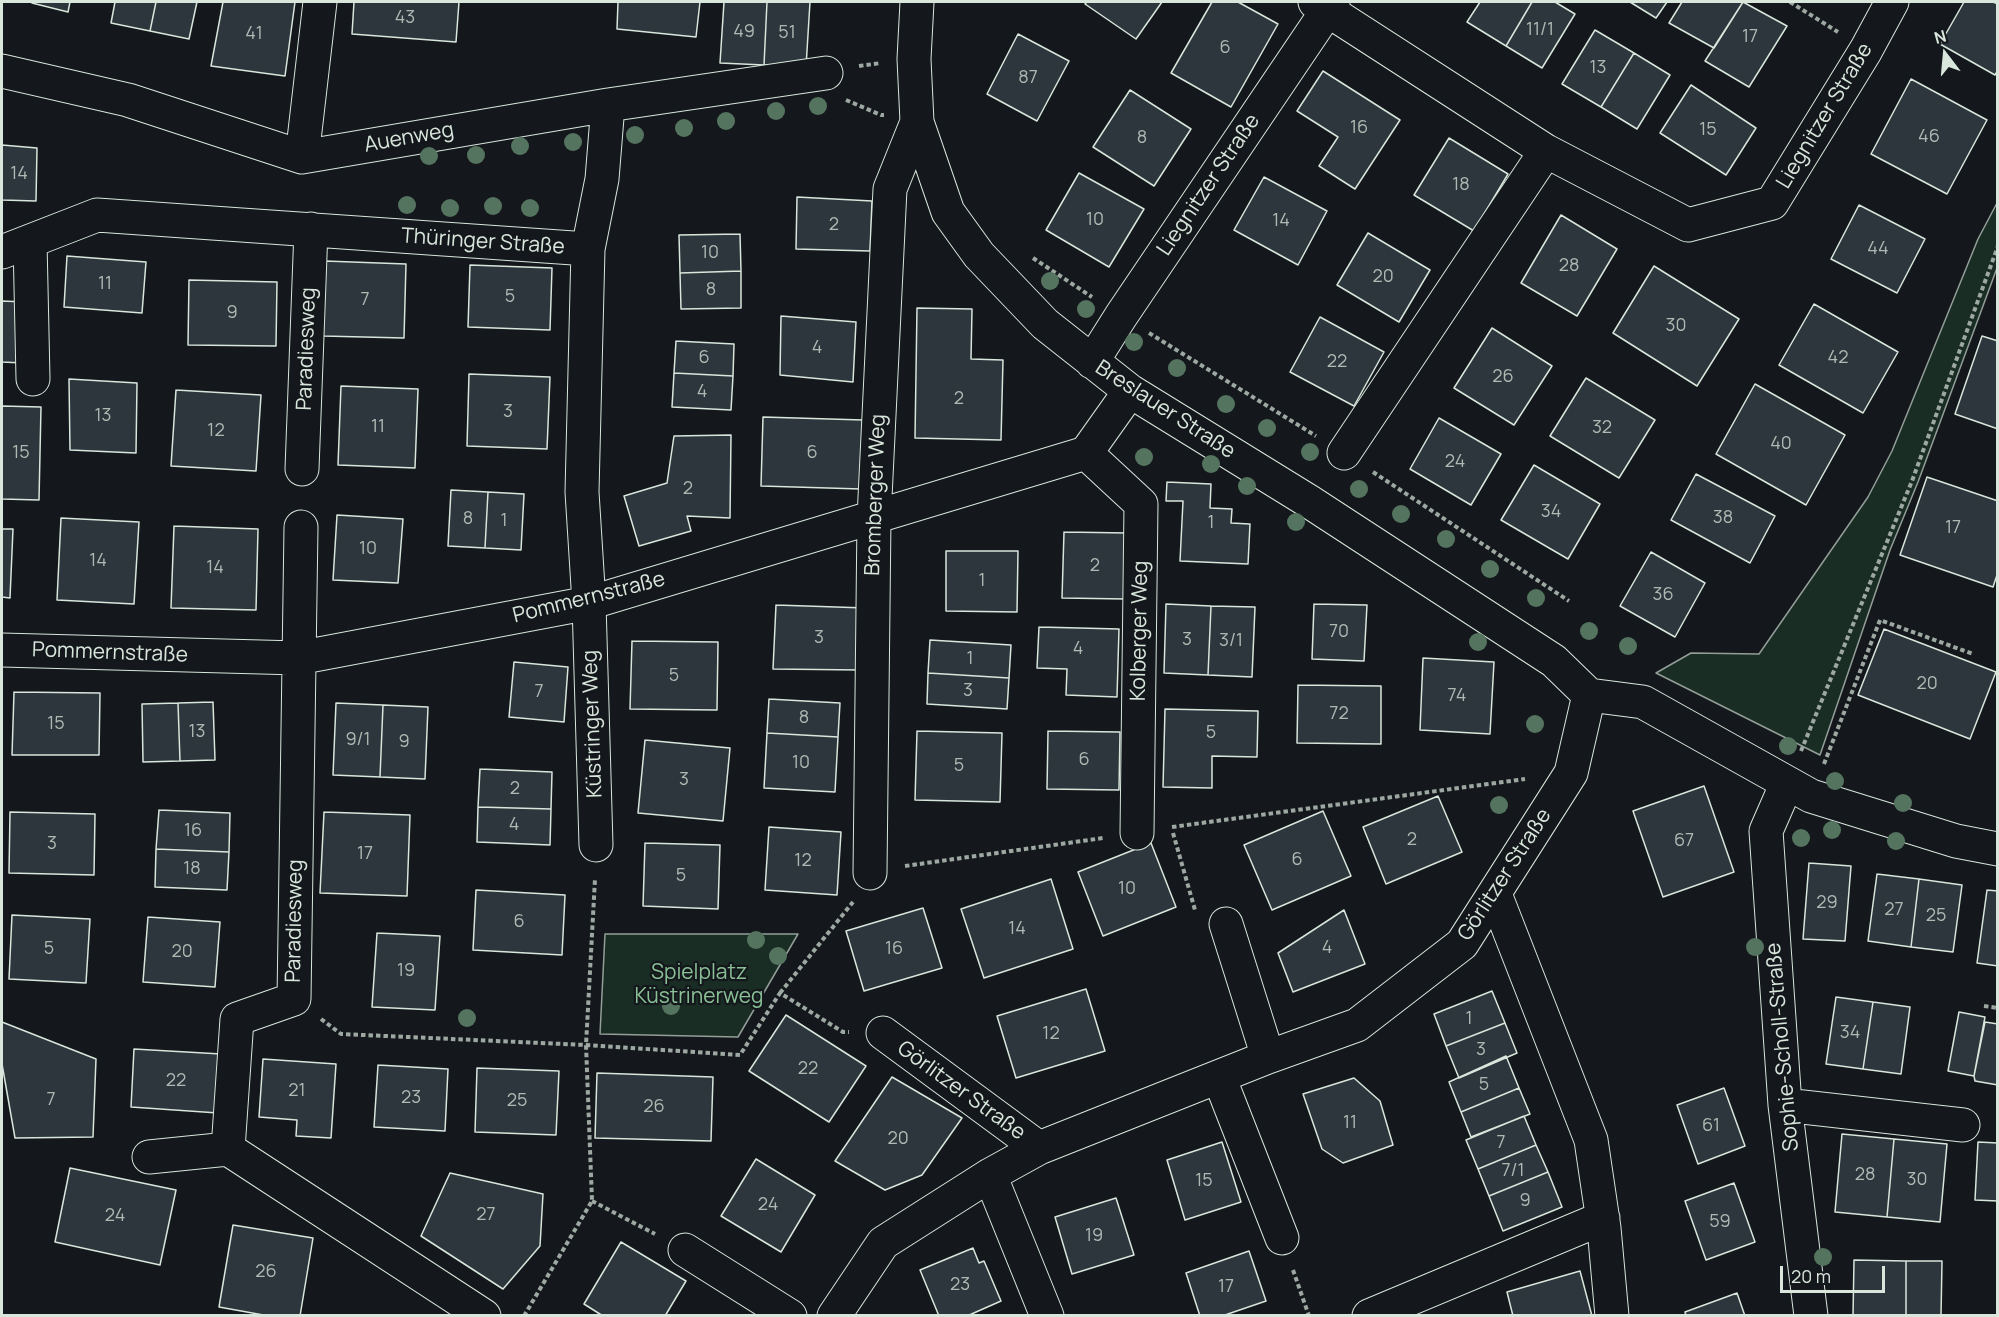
<!DOCTYPE html>
<meta charset="utf-8">
<style>
body{margin:0}
#map{position:relative;width:1999px;height:1317px;overflow:hidden;background:#14181c;font-family:Manrope,sans-serif}
canvas{display:block}
.frame{position:absolute;inset:0;border:3px solid #d8e6dc;pointer-events:none}
.north{position:absolute;left:1915px;top:24px;width:60px;height:60px;-webkit-text-stroke:4px #14181c;paint-order:stroke;rotate:344deg;font-size:16px;font-weight:700;line-height:24px;text-align:center;color:#d8e6dc}
.north::after{content:'';display:block;margin:auto;width:21px;height:27px;background:#d8e6dc;clip-path:polygon(50% 0,100% 100%,50% 72%,0 100%)}
.scale{position:absolute;left:1780px;top:1266px;width:105px;height:27px;box-sizing:border-box;border:3px solid #d8e6dc;border-top:0;padding-left:8px;font-size:18px;line-height:21px;white-space:nowrap;color:#d8e6dc;-webkit-text-stroke:4px #14181c;paint-order:stroke}
</style>
<div id="map">
<canvas width="1999" height="1317"></canvas>
<div class="frame"></div>
<div class="north">N</div>
<div class="scale">20 m</div>
</div>
<script>
const c = document.querySelector('canvas').getContext('2d');
c.lineJoin = 'round';
function fill(path, color) {
  c.fillStyle = color;
  c.fill(path, 'evenodd');
}
function shape(rows) {
  const path = new Path2D();
  for (const r of rows) {
    path.moveTo(r[0], r[1]);
    for (let i = 2; i < r.length; i += 2) path.lineTo(r[i], r[i + 1]);
  }
  return path;
}
function stroke(path, color, width, dash) {
  c.strokeStyle = color;
  c.lineWidth = width;
  c.lineCap = dash ? 'butt' : 'round';
  c.setLineDash(dash || []);
  c.stroke(path);
}
function write(font, color, halo, rows, align = 'center') {
  c.font = font + ' Manrope,sans-serif';
  c.lineWidth = 4.5;
  c.setLineDash([]);
  c.textBaseline = 'middle';
  c.strokeStyle = halo;
  c.fillStyle = color;
  for (const [text, x, y, turn = 0] of rows) {
    c.save();
    c.translate(x, y);
    c.rotate((+turn || 0) * Math.PI / 180);
    c.textAlign = isNaN(turn) ? turn : align;
    if (halo) c.strokeText(text, 0, 0);
    c.fillText(text, 0, 0);
    c.restore();
  }
}
const green = shape([
 [1997,203,1997,268,1918,482,1890,550,1820,755,1656,673,1691,653,1759,654,1868,497,1892,451,1978,239,1997,203],
 [605,934,798,934,738,1037,600,1034,605,934]
]);
fill(green, '#1a2d24');
stroke(green, '#939e99', 1.5);
const building = shape([
 [32,2,70,2,68,12,32,3,32,2],
 [115,2,156,2,150,31,111,23,115,2],
 [156,2,197,2,189,39,150,31,156,2],
 [223,2,295,2,285,76,211,66,223,2],
 [354,2,459,2,456,42,352,34,354,2],
 [618,2,700,2,696,37,617,29,618,2],
 [724,2,767,2,764,65,720,63,724,2],
 [767,2,810,2,806,67,764,65,767,2],
 [1087,2,1162,2,1136,39,1085,4,1087,2],
 [1212,2,1238,2,1278,24,1231,107,1171,73,1212,2],
 [1480,2,1532,2,1506,46,1467,22,1480,2],
 [1532,2,1555,2,1575,14,1542,68,1506,46,1532,2],
 [1630,2,1667,2,1656,18,1630,2],
 [1682,2,1743,2,1714,48,1669,23,1682,2],
 [1743,2,1787,26,1749,87,1705,61,1743,2],
 [1964,2,1993,2,1998,4,1998,70,1995,75,1940,44,1964,2],
 [1595,30,1634,53,1601,107,1562,84,1595,30],
 [1018,34,1069,61,1037,121,987,94,1018,34],
 [1634,53,1670,75,1637,129,1601,107,1634,53],
 [1323,71,1400,120,1355,189,1319,166,1338,137,1297,111,1323,71],
 [1911,79,1987,120,1947,194,1871,154,1911,79],
 [1691,85,1756,128,1726,175,1660,133,1691,85],
 [1130,90,1191,129,1154,186,1093,147,1130,90],
 [1449,138,1508,174,1474,231,1414,195,1449,138],
 [2,145,37,148,36,201,2,200,2,145],
 [1079,173,1144,209,1109,267,1046,230,1079,173],
 [1264,177,1327,211,1298,265,1234,230,1264,177],
 [797,197,872,201,870,251,796,249,797,197],
 [1859,205,1925,239,1897,293,1831,259,1859,205],
 [1561,215,1617,249,1577,316,1521,283,1561,215],
 [1368,233,1430,270,1399,322,1337,285,1368,233],
 [740,234,741,271,680,273,679,235,740,234],
 [67,256,146,262,142,313,64,307,67,256],
 [325,261,406,264,404,338,323,336,325,261],
 [470,265,552,268,550,330,468,327,470,265],
 [1654,266,1739,319,1697,386,1613,333,1654,266],
 [741,271,741,308,681,309,680,273,741,271],
 [189,280,277,282,276,346,188,345,189,280],
 [2,301,25,302,23,363,2,362,2,301],
 [1814,304,1898,352,1863,413,1779,365,1814,304],
 [917,308,972,309,971,359,1003,360,1001,440,915,438,917,308],
 [781,316,856,322,853,382,780,375,781,316],
 [1320,317,1384,352,1354,406,1290,372,1320,317],
 [1492,328,1552,366,1514,425,1454,388,1492,328],
 [1982,336,1998,341,1998,429,1955,414,1982,336],
 [676,341,734,344,733,376,674,373,676,341],
 [674,373,733,376,731,410,672,407,674,373],
 [469,374,550,377,547,449,467,446,469,374],
 [1586,378,1655,420,1619,478,1550,436,1586,378],
 [69,379,137,383,136,453,70,450,69,379],
 [1755,384,1845,435,1806,505,1716,454,1755,384],
 [341,386,418,389,415,468,338,465,341,386],
 [176,390,261,395,256,471,171,466,176,390],
 [2,406,41,407,39,500,2,499,2,406],
 [763,417,863,420,861,489,761,486,763,417],
 [1439,418,1501,454,1471,505,1410,469,1439,418],
 [731,435,730,518,687,516,691,531,639,546,624,496,667,483,674,436,731,435],
 [1534,465,1600,504,1568,559,1501,520,1534,465],
 [1696,474,1775,516,1750,563,1671,520,1696,474],
 [1927,477,1998,501,1998,572,1993,587,1900,555,1927,477],
 [1167,482,1211,484,1210,508,1232,509,1231,523,1250,524,1248,564,1180,561,1183,501,1166,501,1167,482],
 [451,490,488,492,485,548,448,546,451,490],
 [488,492,524,494,521,550,485,548,488,492],
 [337,515,403,519,398,583,333,580,337,515],
 [61,518,139,522,134,604,57,600,61,518],
 [174,526,258,529,256,610,171,608,174,526],
 [2,529,13,529,10,598,2,597,2,529],
 [1064,532,1128,533,1126,599,1062,598,1064,532],
 [946,551,1018,551,1017,612,946,611,946,551],
 [1651,552,1705,583,1675,637,1620,606,1651,552],
 [1166,604,1211,606,1208,675,1164,673,1166,604],
 [1314,604,1367,605,1364,661,1312,659,1314,604],
 [776,605,866,608,861,670,773,669,776,605],
 [1211,606,1255,607,1252,677,1208,675,1211,606],
 [1039,627,1119,629,1117,697,1066,695,1067,669,1037,668,1039,627],
 [1884,629,1996,672,1970,739,1858,695,1884,629],
 [930,640,1011,645,1009,678,928,673,930,640],
 [632,641,718,642,717,710,630,709,632,641],
 [1423,658,1494,662,1490,734,1420,730,1423,658],
 [514,662,568,667,564,722,509,717,514,662],
 [928,673,1009,678,1007,709,927,704,928,673],
 [1298,685,1381,686,1381,744,1297,743,1298,685],
 [14,692,100,693,99,755,12,755,14,692],
 [769,699,840,703,838,737,767,733,769,699],
 [213,702,215,760,180,761,178,703,213,702],
 [178,703,180,761,143,762,142,704,178,703],
 [336,703,383,705,380,777,333,775,336,703],
 [383,705,428,707,425,779,380,777,383,705],
 [1165,709,1258,711,1257,757,1212,756,1212,788,1163,787,1165,709],
 [917,731,1002,733,1000,802,915,800,917,731],
 [1048,731,1120,732,1119,790,1047,789,1048,731],
 [767,733,838,737,835,792,764,788,767,733],
 [645,740,730,748,723,821,638,813,645,740],
 [480,769,552,772,551,809,478,807,480,769],
 [1704,786,1734,872,1663,897,1633,811,1704,786],
 [1438,796,1462,852,1386,884,1363,827,1438,796],
 [478,807,551,809,550,845,477,842,478,807],
 [159,810,230,813,229,852,156,849,159,810],
 [1323,811,1351,876,1272,910,1244,845,1323,811],
 [10,812,95,814,94,875,9,873,10,812],
 [324,812,410,815,407,896,320,893,324,812],
 [769,827,841,832,837,895,765,890,769,827],
 [645,843,720,845,718,909,643,906,645,843],
 [1151,843,1176,907,1103,936,1078,872,1151,843],
 [156,849,229,852,227,890,155,887,156,849],
 [1809,863,1851,866,1845,941,1803,939,1809,863],
 [1877,874,1919,879,1911,947,1868,941,1877,874],
 [1051,879,1073,949,984,978,961,909,1051,879],
 [1919,879,1962,885,1953,952,1911,947,1919,879],
 [476,890,565,895,562,955,473,950,476,890],
 [1987,890,1998,891,1998,966,1977,963,1987,890],
 [923,908,942,968,864,991,846,931,923,908],
 [1344,910,1365,964,1293,992,1278,953,1344,910],
 [12,915,90,919,86,983,9,979,12,915],
 [148,917,220,922,215,987,143,982,148,917],
 [377,933,440,936,435,1010,372,1007,377,933],
 [1086,989,1105,1051,1016,1078,997,1016,1086,989],
 [1492,991,1505,1023,1446,1046,1434,1014,1492,991],
 [1836,997,1873,1002,1863,1069,1826,1064,1836,997],
 [1873,1002,1910,1007,1901,1074,1863,1069,1873,1002],
 [1959,1012,1985,1017,1974,1076,1948,1071,1959,1012],
 [786,1015,866,1066,829,1122,749,1071,786,1015],
 [2,1022,96,1059,93,1137,15,1138,2,1064,2,1022],
 [1985,1022,1998,1024,1998,1085,1975,1081,1974,1076,1985,1022],
 [1505,1023,1517,1053,1459,1078,1446,1046,1505,1023],
 [134,1049,221,1054,218,1113,131,1107,134,1049],
 [1506,1056,1519,1088,1461,1112,1449,1082,1506,1056],
 [263,1059,336,1064,331,1138,296,1136,297,1120,259,1117,263,1059],
 [378,1065,448,1069,445,1131,374,1127,378,1065],
 [477,1068,559,1071,556,1135,475,1132,477,1068],
 [597,1073,713,1077,711,1141,595,1138,597,1073],
 [892,1077,962,1118,922,1175,885,1190,835,1161,892,1077],
 [1354,1078,1380,1101,1393,1145,1343,1163,1322,1149,1303,1094,1354,1078],
 [1519,1088,1530,1114,1471,1137,1461,1112,1519,1088],
 [1724,1088,1745,1146,1698,1164,1677,1105,1724,1088],
 [1524,1116,1536,1145,1478,1169,1466,1140,1524,1116],
 [1842,1134,1894,1139,1887,1217,1835,1212,1842,1134],
 [1894,1139,1947,1144,1940,1222,1887,1217,1894,1139],
 [1222,1142,1241,1202,1185,1220,1167,1160,1222,1142],
 [1978,1142,1998,1143,1998,1201,1975,1200,1978,1142],
 [1536,1145,1548,1172,1489,1196,1478,1169,1536,1145],
 [756,1159,815,1195,781,1252,721,1216,756,1159],
 [70,1168,176,1190,160,1265,55,1242,70,1168],
 [1548,1172,1562,1207,1503,1231,1489,1196,1548,1172],
 [450,1173,543,1194,540,1246,503,1289,421,1236,450,1173],
 [1734,1183,1755,1242,1706,1260,1685,1201,1734,1183],
 [1116,1198,1134,1255,1072,1274,1055,1217,1116,1198],
 [233,1225,313,1238,300,1316,269,1316,219,1307,233,1225],
 [621,1242,686,1281,665,1316,603,1316,584,1304,621,1242],
 [973,1248,979,1263,984,1261,1001,1301,967,1316,939,1316,920,1270,973,1248],
 [1249,1251,1266,1301,1222,1316,1200,1316,1186,1273,1249,1251],
 [1854,1260,1906,1261,1906,1316,1853,1316,1854,1260],
 [1906,1261,1942,1261,1941,1316,1906,1316,1906,1261],
 [1580,1271,1592,1316,1513,1316,1507,1292,1580,1271],
 [1737,1293,1745,1316,1686,1316,1685,1312,1737,1293]
]);
fill(building, '#2c363c');
stroke(building, '#d8e6dc', 1.5);
const minor = shape([
 [917,2,914,59,917,122,948,212,979,255,1045,324,1130,391,1310,502,1554,661,1589,695],
 [1315,2,1546,151,1688,225,1772,203,1866,50,1892,2],
 [2,71,128,100,302,157,608,105,826,73],
 [302,157,320,2],
 [30,241,33,379],
 [588,249,602,179,608,105],
 [2,252,97,215,588,249,582,492,589,603,596,845],
 [1092,362,1121,316,1333,2],
 [1086,453,1141,504,1137,833],
 [1344,453,1546,151],
 [302,469,311,229],
 [301,527,294,999,237,1019,228,1149,484,1316],
 [2,650,298,658,589,603,1086,453,1130,391],
 [1589,695,1643,702,1811,796,1956,841,1998,849],
 [1787,783,1766,831,1785,1105,1811,1316],
 [870,873,874,518,890,189,917,122],
 [1495,894,1591,1140,1604,1228,1612,1316],
 [1226,924,1268,1057],
 [883,1033,1039,1148],
 [1219,1077,1282,1238],
 [1785,1105,1963,1125],
 [149,1157,228,1149],
 [990,1175,1047,1316],
 [685,1250,790,1316],
 [834,1316,883,1243,990,1175,1039,1148,1268,1057,1357,1025,1462,944,1571,773,1589,695],
 [1369,1316,1603,1218]
]);
stroke(minor, '#d8e6dc', 35);
stroke(shape([
 [1790,2,1838,32],
 [859,66,881,63],
 [846,100,881,115,884,115],
 [1033,258,1092,297],
 [1149,333,1316,436],
 [1373,472,1569,601],
 [1801,751,1912,481,1998,246],
 [1824,764,1880,620,1973,654],
 [1172,827,1525,779],
 [1173,833,1195,910],
 [905,866,1103,838],
 [780,993,853,902],
 [1984,1006,1998,1008],
 [321,1019,341,1034,586,1045,740,1055,780,993,843,1032,849,1032],
 [592,1201,655,1234],
 [1293,1270,1309,1316],
 [524,1316,592,1201,586,1045,595,879]
]), '#9da8a2', 4, [4.5, 3]);
stroke(minor, '#14181c', 33);
c.fillStyle = '#55745f';
for (const [x, y] of [
 [818,106],
 [776,111],
 [726,121],
 [684,128],
 [635,135],
 [573,142],
 [520,146],
 [476,155],
 [429,156],
 [407,205],
 [493,206],
 [450,208],
 [530,208],
 [1050,281],
 [1086,309],
 [1134,342],
 [1177,368],
 [1226,404],
 [1267,428],
 [1310,452],
 [1144,457],
 [1211,464],
 [1247,486],
 [1359,489],
 [1401,514],
 [1296,522],
 [1446,539],
 [1490,569],
 [1536,598],
 [1589,631],
 [1478,642],
 [1628,646],
 [1535,724],
 [1788,746],
 [1835,781],
 [1903,803],
 [1499,805],
 [1832,830],
 [1801,838],
 [1896,841],
 [756,940],
 [1755,947],
 [778,956],
 [671,1006],
 [467,1018],
 [1823,1257]
]) {
  c.beginPath();
  c.arc(x, y, 9, 0, 2 * Math.PI);
  c.fill();
}
write('18px', '#adbab4', null, [
 ["43",405,18],
 ["11/1",1540,30],
 ["49",744,32],
 ["51",787,33],
 ["41",254,34],
 ["17",1750,37],
 ["6",1225,48],
 ["13",1598,68],
 ["87",1028,78],
 ["16",1359,128],
 ["15",1708,130],
 ["46",1929,137],
 ["8",1142,138],
 ["14",19,174],
 ["18",1461,185],
 ["10",1095,220],
 ["14",1281,221],
 ["2",834,225],
 ["44",1878,249],
 ["10",710,253],
 ["28",1569,266],
 ["20",1383,277],
 ["11",105,284],
 ["8",711,290],
 ["5",510,297],
 ["7",365,300],
 ["9",232,313],
 ["30",1676,326],
 ["4",817,348],
 ["6",704,358],
 ["42",1838,358],
 ["22",1337,362],
 ["26",1503,377],
 ["4",702,392],
 ["2",959,399],
 ["3",508,412],
 ["13",103,416],
 ["11",378,427],
 ["32",1602,428],
 ["12",216,431],
 ["40",1781,444],
 ["15",21,453],
 ["6",812,453],
 ["24",1455,462],
 ["2",688,489],
 ["34",1551,512],
 ["38",1723,518],
 ["8",468,519],
 ["1",504,521],
 ["1",1211,523],
 ["17",1953,528],
 ["10",368,549],
 ["14",98,561],
 ["2",1095,566],
 ["14",215,568],
 ["1",982,581],
 ["36",1663,595],
 ["70",1339,632],
 ["3",819,638],
 ["3",1187,640],
 ["3/1",1231,641],
 ["4",1078,649],
 ["1",970,659],
 ["5",674,676],
 ["20",1927,684],
 ["3",968,691],
 ["7",539,692],
 ["74",1457,696],
 ["72",1339,714],
 ["8",804,718],
 ["15",56,724],
 ["13",197,732],
 ["5",1211,733],
 ["9/1",358,740],
 ["9",404,742],
 ["6",1084,760],
 ["10",801,763],
 ["5",959,766],
 ["3",684,780],
 ["2",515,789],
 ["4",514,825],
 ["16",193,831],
 ["2",1412,840],
 ["67",1684,841],
 ["3",52,844],
 ["17",365,854],
 ["6",1297,860],
 ["12",803,861],
 ["18",192,869],
 ["5",681,876],
 ["10",1127,889],
 ["29",1827,903],
 ["27",1894,910],
 ["25",1936,916],
 ["6",519,922],
 ["14",1017,929],
 ["4",1327,948],
 ["5",49,949],
 ["16",894,949],
 ["20",182,952],
 ["19",406,971],
 ["1",1469,1019],
 ["34",1850,1033],
 ["12",1051,1034],
 ["3",1481,1050],
 ["22",808,1069],
 ["22",176,1081],
 ["5",1484,1085],
 ["21",297,1091],
 ["23",411,1098],
 ["7",51,1100],
 ["25",517,1101],
 ["26",654,1107],
 ["11",1350,1123],
 ["61",1711,1126],
 ["20",898,1139],
 ["7",1501,1143],
 ["7/1",1513,1171],
 ["28",1865,1175],
 ["30",1917,1180],
 ["15",1204,1181],
 ["9",1525,1201],
 ["24",768,1205],
 ["27",486,1215],
 ["24",115,1216],
 ["59",1720,1222],
 ["19",1094,1236],
 ["26",266,1272],
 ["23",960,1285],
 ["17",1226,1287]
]);
write('21px', '#d8e6dc', '#14181c', [
 ["Liegnitzer Straße",1825,116,-59],
 ["Auenweg",409,138,-10],
 ["Liegnitzer Straße",1209,185,-56],
 ["Thüringer Straße",483,242,4],
 ["Paradiesweg",307,349,-88],
 ["Breslauer Straße",1165,410,33],
 ["Bromberger Weg",876,495,-88],
 ["Pommernstraße",589,598,-14],
 ["Kolberger Weg",1140,631,-89],
 ["Pommernstraße",110,653,2],
 ["Küstringer Weg",593,724,-92],
 ["Görlitzer Straße",1505,875,-57],
 ["Paradiesweg",295,921,-89],
 ["Sophie-Scholl-Straße",1783,1047,-95],
 ["Görlitzer Straße",961,1091,36]
]);
write('21px', '#8ac095', '#14181c', [
 ["Spielplatz",699,973],
 ["Küstrinerweg",699,997]
]);
</script>
